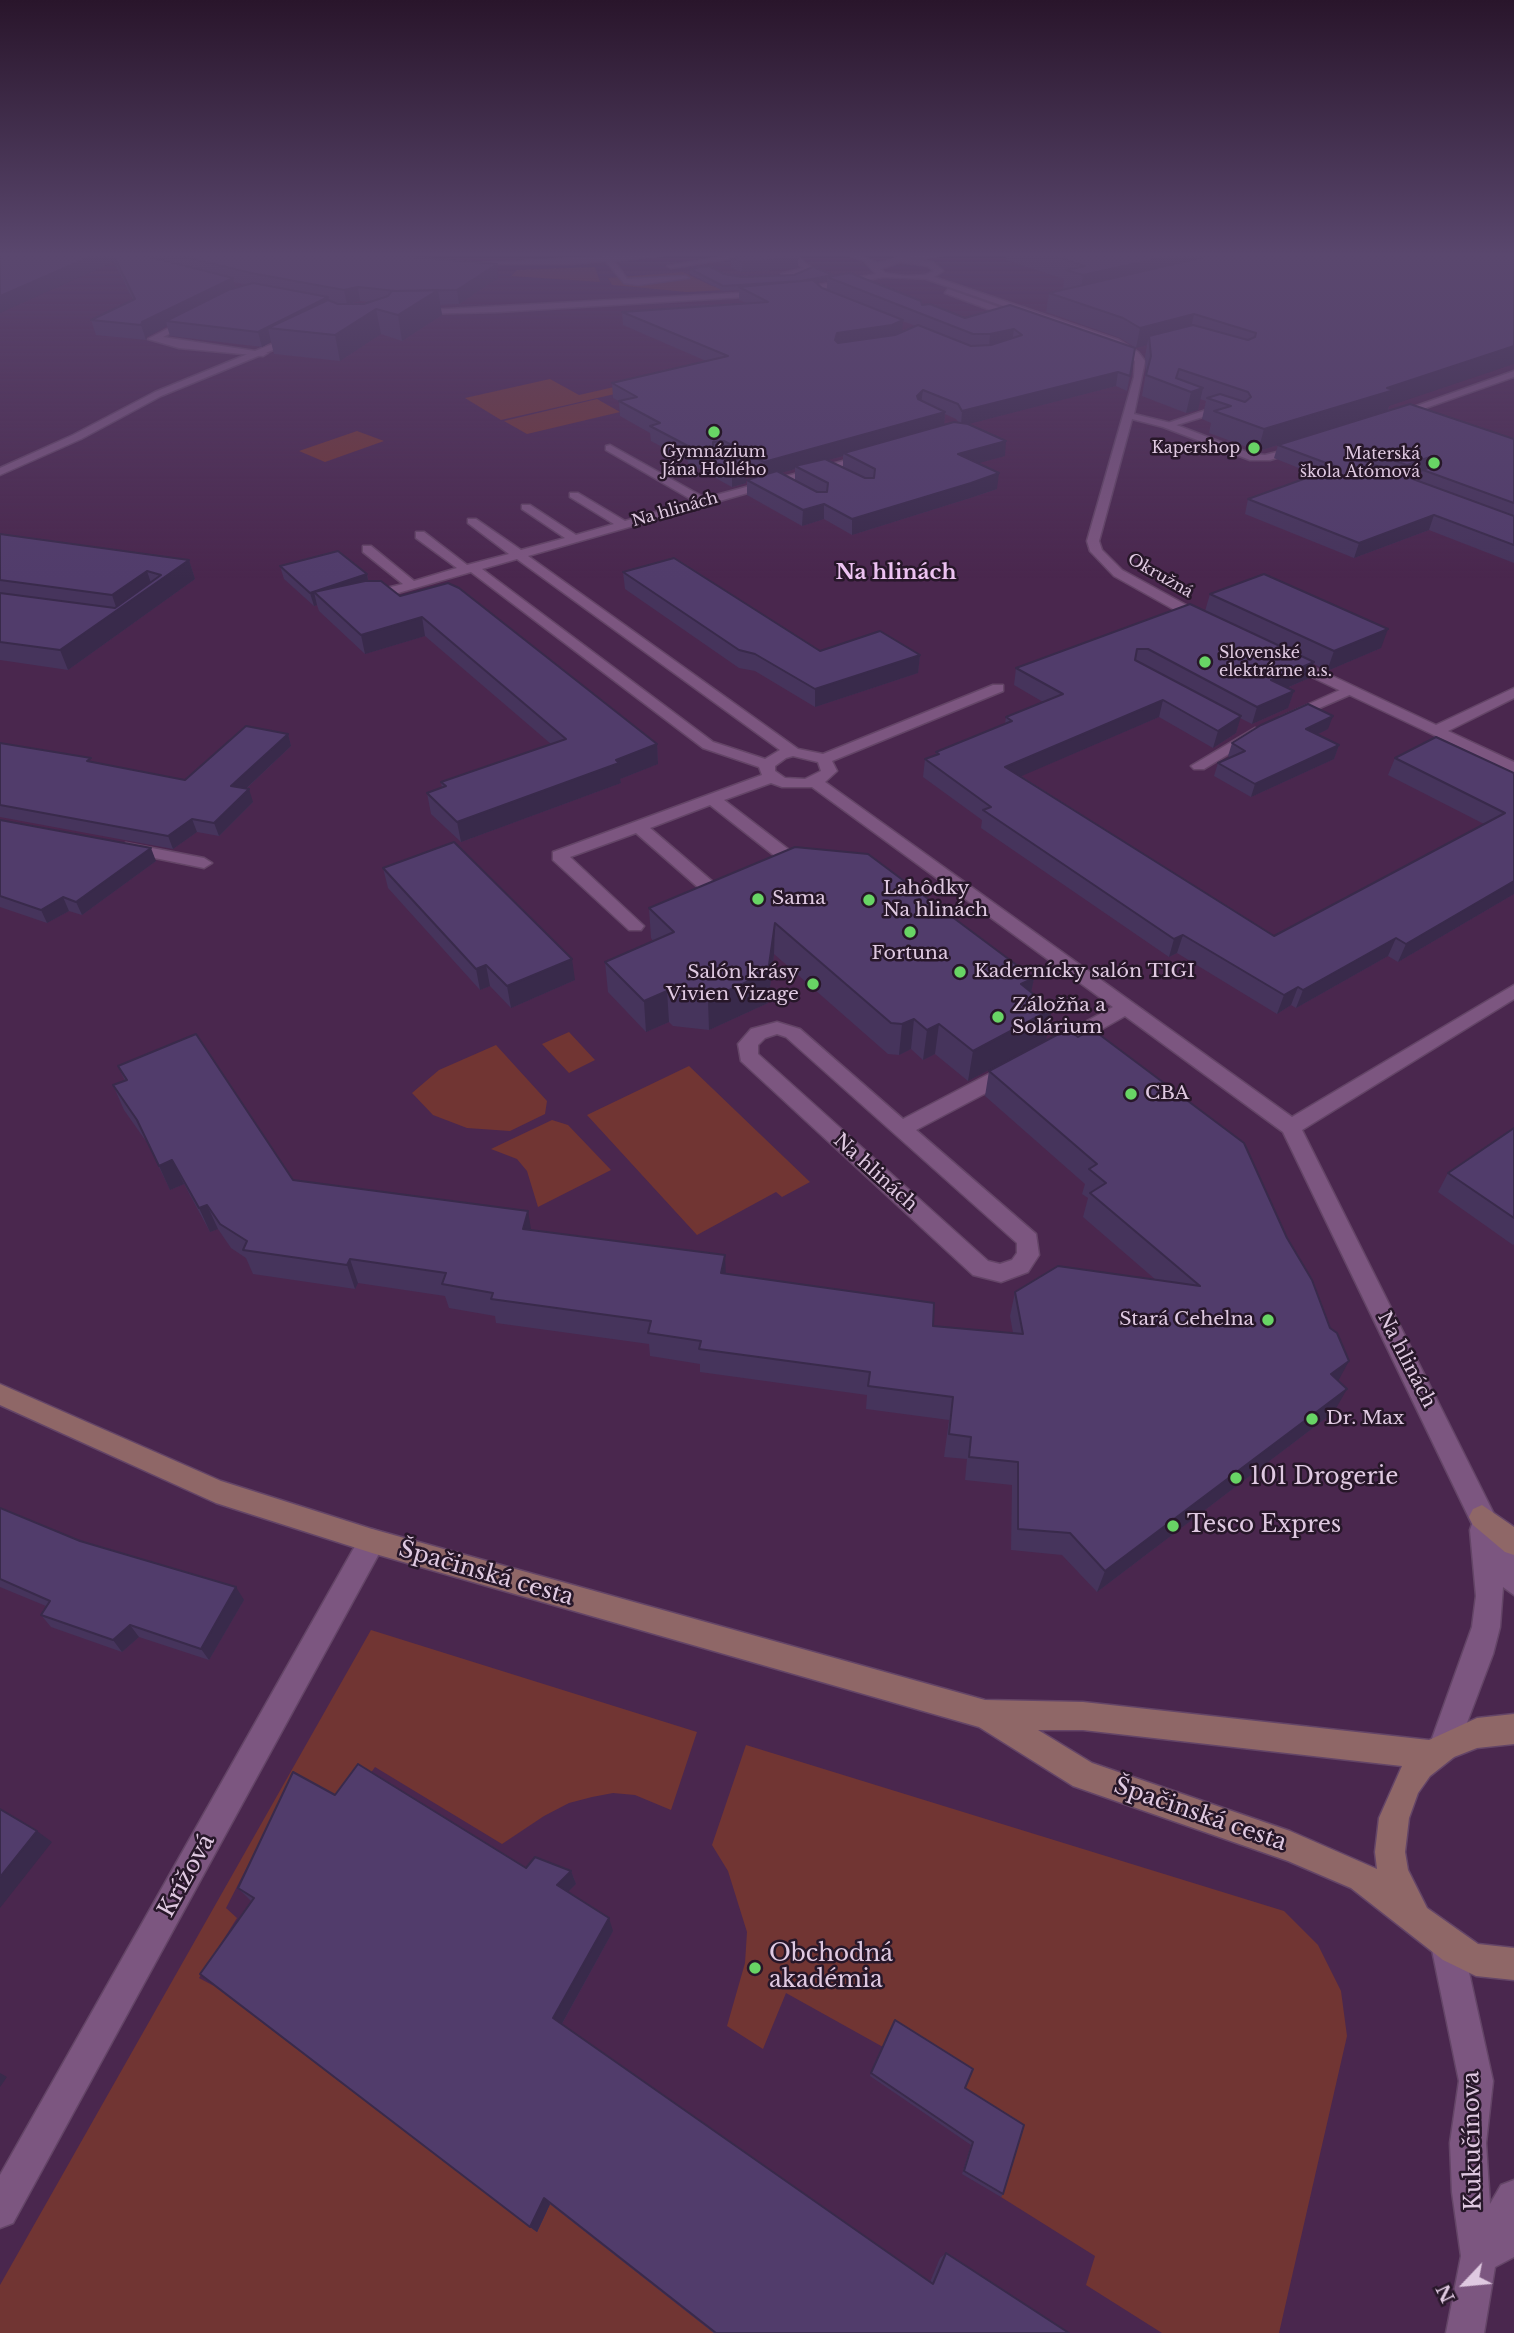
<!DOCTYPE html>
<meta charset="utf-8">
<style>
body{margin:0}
#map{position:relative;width:1514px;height:2333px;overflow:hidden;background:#4a274e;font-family:"Libre Baskerville",serif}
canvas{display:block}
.north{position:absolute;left:1430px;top:2249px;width:70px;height:70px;-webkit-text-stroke:5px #271729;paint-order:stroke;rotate:244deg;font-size:19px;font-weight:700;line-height:28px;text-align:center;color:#dfc9e1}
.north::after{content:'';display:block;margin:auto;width:24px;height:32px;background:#dfc9e1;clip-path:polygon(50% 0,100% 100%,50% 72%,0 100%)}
</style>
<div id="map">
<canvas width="1514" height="2333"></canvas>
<div class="north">N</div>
</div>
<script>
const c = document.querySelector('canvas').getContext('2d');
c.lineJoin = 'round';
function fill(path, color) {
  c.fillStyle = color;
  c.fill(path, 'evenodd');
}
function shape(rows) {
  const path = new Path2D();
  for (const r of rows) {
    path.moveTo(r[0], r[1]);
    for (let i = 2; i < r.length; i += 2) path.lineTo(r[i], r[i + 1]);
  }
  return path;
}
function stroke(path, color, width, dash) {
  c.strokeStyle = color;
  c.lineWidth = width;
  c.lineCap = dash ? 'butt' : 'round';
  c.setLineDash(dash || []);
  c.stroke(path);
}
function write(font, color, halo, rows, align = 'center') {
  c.font = font + ' "Libre Baskerville",serif';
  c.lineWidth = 5;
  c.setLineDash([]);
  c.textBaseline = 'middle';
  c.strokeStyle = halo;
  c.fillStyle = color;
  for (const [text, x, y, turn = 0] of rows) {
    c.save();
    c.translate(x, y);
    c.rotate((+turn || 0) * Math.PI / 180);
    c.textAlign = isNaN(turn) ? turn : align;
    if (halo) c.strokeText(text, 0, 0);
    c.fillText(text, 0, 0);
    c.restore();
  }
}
fill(shape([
 [595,267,600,282,511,276,517,270],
 [683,272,712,286,743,289,687,292,612,285,608,278],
 [689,370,698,375,501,420,465,398,550,379,579,395],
 [597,399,620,412,527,434,504,421],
 [357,431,384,441,325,462,299,451],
 [569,1032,595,1060,569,1073,542,1044],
 [496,1045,547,1101,545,1114,510,1131,467,1128,433,1115,412,1093,439,1070],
 [689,1066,810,1182,782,1197,776,1192,697,1235,587,1115],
 [552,1120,568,1125,611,1170,538,1207,527,1171,517,1159,491,1149],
 [371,1630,697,1732,671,1810,635,1795,613,1793,592,1797,569,1803,544,1816,502,1844,375,1767,345,1810,289,1785,226,1908,237,1918,199,1978,214,1986,537,2232,550,2204,714,2333,0,2333,0,2285],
 [746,1745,1284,1911,1318,1945,1341,1991,1347,2036,1279,2333,1162,2333,1086,2285,1095,2256,1001,2197,1022,2128,883,2047,786,1993,763,2049,727,2026,745,1963,747,1932,728,1871,712,1845]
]), '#713533');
const lane = shape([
 [600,252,608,252,611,256,692,252,614,261,627,279,685,276,689,278,638,285,624,283,606,261,569,264,457,264,603,257,600,252],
 [753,252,773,252,671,268,667,266,753,252],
 [782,252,791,252,813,269,781,278,781,274,803,268,782,252],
 [948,289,1023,316,1024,318,1017,320,945,293,948,289],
 [192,316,195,321,163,337,268,353,263,356,179,348,148,339,192,316],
 [1514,371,1514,377,1403,416,1394,414,1514,371],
 [1215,407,1219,412,1167,428,1162,425,1215,407],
 [1349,686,1356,690,1354,693,1292,720,1282,720,1280,717,1349,686],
 [1255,728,1262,732,1260,735,1204,769,1194,769,1191,766,1255,728]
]);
const street = shape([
 [839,252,851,252,877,263,900,258,933,262,943,271,934,277,1119,340,1138,352,1145,361,1134,414,1171,423,1252,454,1265,455,1305,445,1305,449,1270,460,1250,460,1163,427,1132,419,1099,541,1102,550,1122,570,1208,617,1208,623,1198,623,1114,576,1090,551,1087,541,1134,377,1135,361,1113,344,926,279,883,277,794,294,498,312,415,314,411,311,794,290,876,274,864,261,839,252],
 [900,262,928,266,934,271,925,275,904,276,885,273,880,269,900,262],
 [862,252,927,254,958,252,927,258,862,252],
 [299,333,302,338,161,396,81,439,0,475,0,468,73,435,155,392,299,333],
 [610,445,705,498,873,453,873,457,528,556,798,749,823,754,993,685,1003,685,1003,691,832,761,837,771,825,782,1292,1117,1514,985,1514,999,1302,1130,1514,1554,1514,1595,1503,1587,1500,1627,1493,1654,1454,1757,1444,1762,1434,1757,1429,1747,1472,1627,1476,1596,1470,1530,1472,1524,1283,1132,1125,1016,1058,1054,1044,1054,1041,1049,1044,1044,1113,1007,812,787,782,787,771,783,724,800,797,856,797,864,785,864,710,805,650,828,720,888,723,892,720,896,708,896,636,833,570,857,644,926,641,930,629,930,553,860,553,852,762,775,759,767,703,748,471,572,384,597,364,599,358,595,403,584,363,552,363,546,371,546,414,581,457,568,416,538,416,532,424,532,467,565,509,554,468,523,468,519,476,519,521,550,565,538,522,509,522,505,530,505,576,535,614,524,570,497,570,493,578,493,625,521,694,501,606,450,606,446,610,445],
 [517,559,780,750,765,759,713,742,482,569,517,559],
 [793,756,818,762,821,771,805,779,785,778,775,771,775,766,786,758,793,756],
 [1280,656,1290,656,1436,725,1514,688,1514,698,1448,731,1514,762,1514,773,1280,662,1280,656],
 [126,843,204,858,212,863,204,868,120,851,120,845,126,843],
 [777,1022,800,1029,903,1119,1004,1066,1018,1066,1021,1071,1018,1076,916,1130,1036,1234,1039,1255,1028,1272,1001,1282,973,1275,741,1061,738,1044,751,1029,777,1022],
 [777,1034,786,1037,1017,1243,1017,1253,1012,1260,1000,1264,988,1261,758,1054,758,1045,765,1038,777,1034],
 [372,1529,381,1532,385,1541,381,1550,13,2223,0,2228,0,2175,363,1532,372,1529],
 [1447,1929,1458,1934,1463,1945,1493,2081,1486,2143,1490,2204,1501,2185,1514,2180,1514,2257,1495,2267,1484,2333,1446,2333,1461,2256,1452,2192,1450,2143,1459,2081,1431,1945,1436,1934,1447,1929]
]);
const secondary = shape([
 [0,1384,221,1481,372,1529,985,1700,1083,1702,1429,1740,1477,1718,1514,1714,1514,1744,1477,1748,1454,1757,1430,1776,1418,1793,1409,1818,1405,1852,1408,1870,1427,1908,1478,1944,1514,1948,1514,1980,1476,1976,1443,1960,1351,1888,1288,1861,1073,1786,979,1727,372,1553,216,1503,0,1405,0,1384],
 [1038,1730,1083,1730,1402,1766,1379,1818,1375,1852,1377,1869,1290,1831,1092,1763,1038,1730],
 [1482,1505,1514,1527,1514,1555,1505,1552,1473,1525,1469,1517,1473,1509,1482,1505]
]);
stroke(lane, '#644567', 3);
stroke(street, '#644567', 3);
stroke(secondary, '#644567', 3);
fill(lane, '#7c5680');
fill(street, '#7c5680');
fill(secondary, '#8f6767');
fill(shape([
 [0,252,335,252,335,253,497,264,498,278,459,304,440,305,442,315,402,341,381,334,340,361,274,354,271,342,262,347,170,336,167,326,147,337,146,340,96,335,91,320,133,300,114,262],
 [234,282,245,285,235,288],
 [360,301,370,302,364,304,348,304],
 [1007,252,1514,252,1389,406,1388,411,1514,439,1514,563,1429,530,1354,558,1245,514,1248,499,1316,475,1274,458,1278,445,1258,451,1209,433,1211,423,1202,419,1206,401,1200,399,1198,410,1186,413,1142,396,1146,372,1145,357,1147,345,1136,348,1120,338,1046,312,1049,293,1065,289,1063,289,1064,279,1006,260],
 [1422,472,1419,481,1408,477],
 [730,258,798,268,742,272,731,268],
 [690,269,742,277,833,276,965,318,1135,348,1127,391,1116,386,968,424,1005,456,978,463,997,489,970,498,852,535,824,519,802,526,747,495,747,480,760,476,746,468,746,483,732,487,688,463,688,461,651,441,650,433,620,416,619,401,613,398,612,383,706,361,623,325,622,312,746,303,739,300,739,290,723,291,690,274],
 [827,281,827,290,822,288,816,283],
 [902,321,916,326,902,332],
 [945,414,956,419,959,423,944,425],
 [843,456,843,467,828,460],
 [795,469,795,481,781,473],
 [0,534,189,560,195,579,68,670,0,660],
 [280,566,367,574,368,581,400,596,657,744,658,764,620,779,621,783,461,842,431,814,427,793,442,788,441,782,551,744,425,636,365,654,319,611,317,605,314,606,284,579],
 [623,572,820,651,920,655,918,673,815,707,755,671,739,668,625,589],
 [1210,594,1381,648,1327,671,1314,664,1309,678,1287,688,1294,691,1288,708,1252,724,1240,718,1236,733,1213,748,1159,717,1021,776,1274,936,1484,824,1388,775,1395,758,1514,773,1514,894,1398,962,1388,956,1296,1008,1291,1005,1277,1014,1177,953,1169,957,981,828,982,820,923,777,925,759,936,755,936,752,1005,724,1006,717,1043,702,1014,685,1016,668,1205,611],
 [1328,729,1318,734,1339,745,1334,759,1251,797,1214,776,1218,763,1230,758,1228,756,1232,743],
 [288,734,291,746,246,789,253,802,219,836,197,832,173,849,0,817,0,743,93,762,185,780],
 [0,820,156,861,82,915,69,911,47,923,0,907],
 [795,847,1034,978,1031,992,1052,1009,1046,1040,968,1081,935,1054,923,1060,911,1049,899,1055,888,1054,774,954,768,1003,709,1030,673,1026,669,1022,646,1032,608,992,605,962,653,941,651,938,649,908],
 [383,868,575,980,511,1008,490,986,480,990,388,888],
 [1068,1029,1338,1381,1334,1412,1097,1592,1062,1555,1011,1550,1012,1485,965,1480,967,1459,944,1457,949,1420,866,1409,867,1395,700,1372,700,1364,650,1356,649,1344,496,1323,495,1316,449,1308,445,1296,358,1283,355,1289,253,1274,246,1258,231,1248,218,1229,210,1232,184,1184,170,1190,148,1144,124,1110,113,1085,125,1081,118,1066,293,1180,531,1230,725,1273,933,1326,1013,1333,1010,1316,1015,1292,1156,1280,1083,1217,1088,1198,1082,1194,1085,1184,985,1096,989,1071],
 [1514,1128,1514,1244,1513,1245,1438,1192,1448,1173],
 [0,1508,80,1541,244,1600,209,1660,139,1637,122,1652,51,1627,41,1615,46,1606,0,1587],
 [335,1795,526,1868,571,1871,576,1884,568,1892,613,1931,562,2024,930,2282,940,2258,946,2253,1069,2333,714,2333,550,2204,537,2232,200,1974,252,1902,238,1888],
 [871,2073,965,2088,1003,2194,1001,2197,962,2174,971,2145,870,2076]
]), '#46345c');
fill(shape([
 [101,252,112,252,114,262,0,313,0,296],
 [1187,252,1262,252,1080,294,1083,275],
 [798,258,798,268,742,272,742,262],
 [497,264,498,278,459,304,457,290],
 [833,275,833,280,827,277,827,281,794,287,794,283],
 [233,278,236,292,166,321,167,326,147,337,146,340,141,325,142,322],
 [358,287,360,301,347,304,344,290],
 [438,290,442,315,402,341,398,315],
 [328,297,331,312,268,328,271,342,262,347,258,332],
 [376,309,381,334,340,361,335,335],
 [1194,314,1190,333,1149,336,1147,345,1136,348,1140,328],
 [903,320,902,333,834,354,835,340,837,333],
 [1014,329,1012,342,989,348,990,334],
 [1514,346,1514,364,1389,406,1387,412,1258,451,1264,429],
 [1118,372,1116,386,961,426,962,411],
 [1203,388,1198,410,1186,413,1191,392],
 [923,390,921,404,916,410,917,396],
 [945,412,944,427,844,453,843,456,799,468,795,466,795,469,764,478,764,462],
 [1006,441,1005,456,957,469,958,454],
 [1430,457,1425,471,1423,470,1422,472,1403,479,1407,465],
 [746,467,746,483,732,487,732,471],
 [999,473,997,489,970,498,852,535,852,519],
 [824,504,824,519,802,526,803,510],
 [1434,515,1429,530,1354,558,1359,543],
 [189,560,195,579,68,670,60,650,117,610,112,595,147,571,152,586],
 [367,574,369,587,314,592,317,605,314,606,310,593],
 [422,617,425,636,365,654,361,635],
 [1388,629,1381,648,1327,671,1334,651],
 [920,655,918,673,815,707,815,689],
 [1314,662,1309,678,1266,697,1271,680],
 [1294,691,1288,708,1252,724,1257,707],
 [1163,700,1159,717,1003,784,1005,767],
 [1241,716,1236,733,1213,748,1218,731],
 [1333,716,1328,729,1302,742,1306,729],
 [288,734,291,746,235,799,231,786],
 [657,744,658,764,620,779,621,783,461,842,457,822],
 [1339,745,1334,759,1251,797,1255,784],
 [249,789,253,802,219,836,214,823],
 [192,819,197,832,173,849,168,836],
 [151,848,156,861,82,915,76,902],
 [1514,881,1514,894,1398,962,1406,944],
 [63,897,69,911,47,923,41,910],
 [775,923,774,954,768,1003,709,1030,708,1000],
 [1183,935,1177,953,1169,957,1174,939],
 [1396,938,1388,956,1296,1008,1303,990],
 [572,959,575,980,511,1008,507,986],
 [486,965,490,986,480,990,476,969],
 [1034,978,1028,1008,1021,984],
 [1298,987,1291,1005,1277,1014,1284,995],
 [667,991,669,1022,646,1032,644,1001],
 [1052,1009,1046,1040,968,1081,973,1051],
 [914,1019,911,1049,899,1055,902,1024],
 [939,1024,935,1054,923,1060,927,1030],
 [172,1160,184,1184,170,1190,159,1166],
 [207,1205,218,1229,210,1232,199,1208],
 [528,1211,532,1235,523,1229],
 [725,1255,726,1279,721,1273],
 [350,1259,358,1283,355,1289,347,1265],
 [1349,1361,1336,1385,1331,1374],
 [1347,1389,1334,1412,1097,1592,1105,1571],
 [236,1587,244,1600,209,1660,201,1649],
 [130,1625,139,1637,122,1652,113,1640],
 [37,1831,52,1842,0,1908,0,1877],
 [571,1871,576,1884,562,1898,557,1885],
 [609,1918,613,1931,559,2029,553,2018],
 [0,2073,7,2077,0,2087],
 [544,2198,550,2204,537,2232,530,2227]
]), '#392a4b');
const building = shape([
 [0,252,101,252,0,296,0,252],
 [112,252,130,252,233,278,142,322,141,325,91,320,135,299,112,252],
 [165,252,326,252,325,253,387,255,497,264,457,290,396,291,358,287,344,290,251,273,165,252],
 [769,252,787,252,798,258,742,262,730,258,769,252],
 [1041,252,1187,252,1083,275,1066,270,1085,266,1041,252],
 [1226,252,1514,252,1514,346,1387,388,1394,390,1264,429,1214,411,1231,406,1207,398,1220,394,1245,402,1251,397,1248,392,1179,369,1176,378,1203,388,1191,392,1146,375,1151,356,1149,336,1193,325,1248,340,1255,337,1256,333,1194,314,1140,328,1123,318,1049,293,1226,252],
 [709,266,724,274,742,277,794,275,813,267,833,275,801,281,723,286,690,269,709,266],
 [850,273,921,301,922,305,930,304,965,318,1010,305,1135,348,1130,376,1118,372,962,411,958,404,923,390,917,396,918,399,945,412,764,462,724,441,713,442,713,450,746,467,732,471,687,448,690,447,650,426,660,423,619,401,637,397,612,383,728,356,622,312,768,302,739,287,813,280,822,288,903,320,892,325,837,333,835,340,838,343,895,335,918,325,971,346,991,345,1022,335,1014,329,990,334,973,334,827,277,850,273],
 [253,283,328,297,258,332,166,321,228,290,253,283],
 [438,290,398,315,376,309,335,335,268,328,328,300,338,304,364,304,388,296,392,291,438,290],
 [1410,404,1514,439,1514,503,1423,470,1435,465,1436,461,1430,457,1407,465,1372,453,1361,453,1361,460,1514,516,1514,545,1434,515,1359,543,1248,499,1337,467,1278,445,1410,404],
 [954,422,968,424,1006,441,958,454,999,473,971,483,852,519,824,504,803,510,747,480,777,471,817,492,827,492,828,483,795,466,825,459,865,478,874,478,875,469,844,453,954,422],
 [0,534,189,560,60,650,0,642,0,593,115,608,161,575,147,571,112,595,0,580,0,534],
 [338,551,367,574,310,593,280,566,338,551],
 [674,558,820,651,880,631,920,655,815,689,755,654,739,650,623,572,674,558],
 [1264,574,1388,629,1334,651,1210,594,1264,574],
 [365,581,381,581,400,596,448,583,459,588,657,744,616,760,619,763,457,822,427,793,446,786,441,782,566,739,422,617,361,635,314,592,365,581],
 [1190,604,1314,662,1271,680,1294,691,1257,707,1148,649,1137,649,1135,660,1241,716,1218,731,1163,700,1005,767,1274,936,1505,813,1395,758,1436,737,1514,773,1514,881,1406,944,1396,938,1303,990,1298,987,1284,995,1183,935,1174,939,983,810,991,807,925,759,939,754,936,752,1012,721,1006,717,1063,694,1016,668,1190,604],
 [1308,704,1333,716,1306,729,1339,745,1255,784,1218,763,1245,751,1232,743,1261,725,1308,704],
 [246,726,288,734,231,786,249,789,214,823,192,819,168,836,0,805,0,743,91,758,87,761,185,780,246,726],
 [0,820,151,848,76,902,63,897,41,910,0,896,0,820],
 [454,842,572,959,507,986,486,965,476,969,383,868,454,842],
 [795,847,868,854,1034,978,1021,984,1052,1009,973,1051,939,1024,927,1030,914,1019,902,1024,891,1023,775,923,768,972,708,1000,671,995,667,991,644,1001,605,962,674,932,649,908,795,847],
 [1068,1029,1078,1037,1092,1029,1244,1143,1287,1238,1312,1280,1330,1328,1337,1333,1349,1361,1331,1374,1347,1389,1105,1571,1070,1533,1018,1529,1018,1462,969,1457,971,1437,949,1434,953,1397,868,1386,870,1372,699,1349,701,1341,648,1333,651,1321,491,1299,493,1293,442,1284,446,1273,350,1259,347,1265,243,1250,247,1241,220,1224,207,1205,199,1208,172,1160,159,1166,137,1120,113,1085,127,1080,118,1066,196,1034,293,1180,528,1211,523,1229,725,1255,721,1273,934,1303,933,1326,1023,1334,1015,1292,1058,1266,1200,1286,1090,1193,1106,1183,1089,1169,1097,1164,989,1071,1068,1029],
 [1514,1128,1514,1218,1448,1173,1514,1128],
 [0,1508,80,1541,236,1587,201,1649,130,1625,113,1640,41,1615,50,1601,0,1579,0,1508],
 [358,1764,526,1868,535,1857,571,1871,557,1885,609,1918,553,2018,933,2284,946,2253,1069,2333,716,2333,544,2198,530,2227,200,1974,254,1898,238,1888,293,1772,335,1795,358,1764],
 [0,1809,37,1831,0,1877,0,1809],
 [895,2020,973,2069,965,2088,1024,2125,1003,2194,964,2171,973,2142,871,2073,895,2020]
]);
fill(building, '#513c6b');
stroke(building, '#392a4b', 2);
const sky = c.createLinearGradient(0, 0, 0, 579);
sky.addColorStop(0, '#29152b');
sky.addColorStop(0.44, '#5a476e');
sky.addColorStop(1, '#5a476e00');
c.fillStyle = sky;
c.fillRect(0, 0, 1514, 579);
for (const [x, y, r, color] of [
 [714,432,7,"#68d465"],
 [1254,448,7,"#68d465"],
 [1434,463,7,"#68d465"],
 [1205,662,7,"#68d465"],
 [758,899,7,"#68d465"],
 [869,900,7,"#68d465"],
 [910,932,7,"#68d465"],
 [960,972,7,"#68d465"],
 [813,984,7,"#68d465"],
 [998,1017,7,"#68d465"],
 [1131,1094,7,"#68d465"],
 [1268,1320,7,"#68d465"],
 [1312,1419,7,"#68d465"],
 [1236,1478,7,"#68d465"],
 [1173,1526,7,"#68d465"],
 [755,1968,7,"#68d465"]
]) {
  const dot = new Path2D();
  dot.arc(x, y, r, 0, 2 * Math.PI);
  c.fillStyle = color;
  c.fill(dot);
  stroke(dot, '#271729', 2.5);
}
write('16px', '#dfc9e1', '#271729', [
 ["Kapershop",1240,448],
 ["Gymnázium",714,452,"center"],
 ["Jána Hollého",714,470,"center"],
 ["Materská",1420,454],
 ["škola Atómová",1420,472],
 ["Slovenské",1219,653,"left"],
 ["elektrárne a.s.",1219,671,"left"]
], 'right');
write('16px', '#dfc9e1', '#271729', [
 ["Na hlinách",675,510,-16],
 ["Okružná",1160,576,30]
]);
write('19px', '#dfc9e1', '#271729', [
 ["Lahôdky",883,889],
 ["Na hlinách",883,911],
 ["Sama",772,899],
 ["Fortuna",910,954,"center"],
 ["Kadernícky salón TIGI",974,972],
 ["Salón krásy",799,973,"right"],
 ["Vivien Vizage",799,995,"right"],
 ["Záložňa a",1012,1006],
 ["Solárium",1012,1028],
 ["CBA",1145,1094],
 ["Stará Cehelna",1254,1320,"right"],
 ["Dr. Max",1326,1419]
], 'left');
write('19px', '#dfc9e1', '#271729', [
 ["Na hlinách",875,1173,42],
 ["Na hlinách",1406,1360,63]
]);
write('bold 21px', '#edc3f2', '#271729', [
 ["Na hlinách",896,573]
]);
write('23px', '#dfc9e1', '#271729', [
 ["101 Drogerie",1250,1478],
 ["Tesco Expres",1187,1526],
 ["Obchodná",769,1955],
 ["akadémia",769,1981]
], 'left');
write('23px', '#dfc9e1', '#271729', [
 ["Špačinská cesta",486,1574,16],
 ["Špačinská cesta",1200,1815,19],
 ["Krížová",187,1876,-61],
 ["Kukučínova",1473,2141,-91]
]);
</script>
